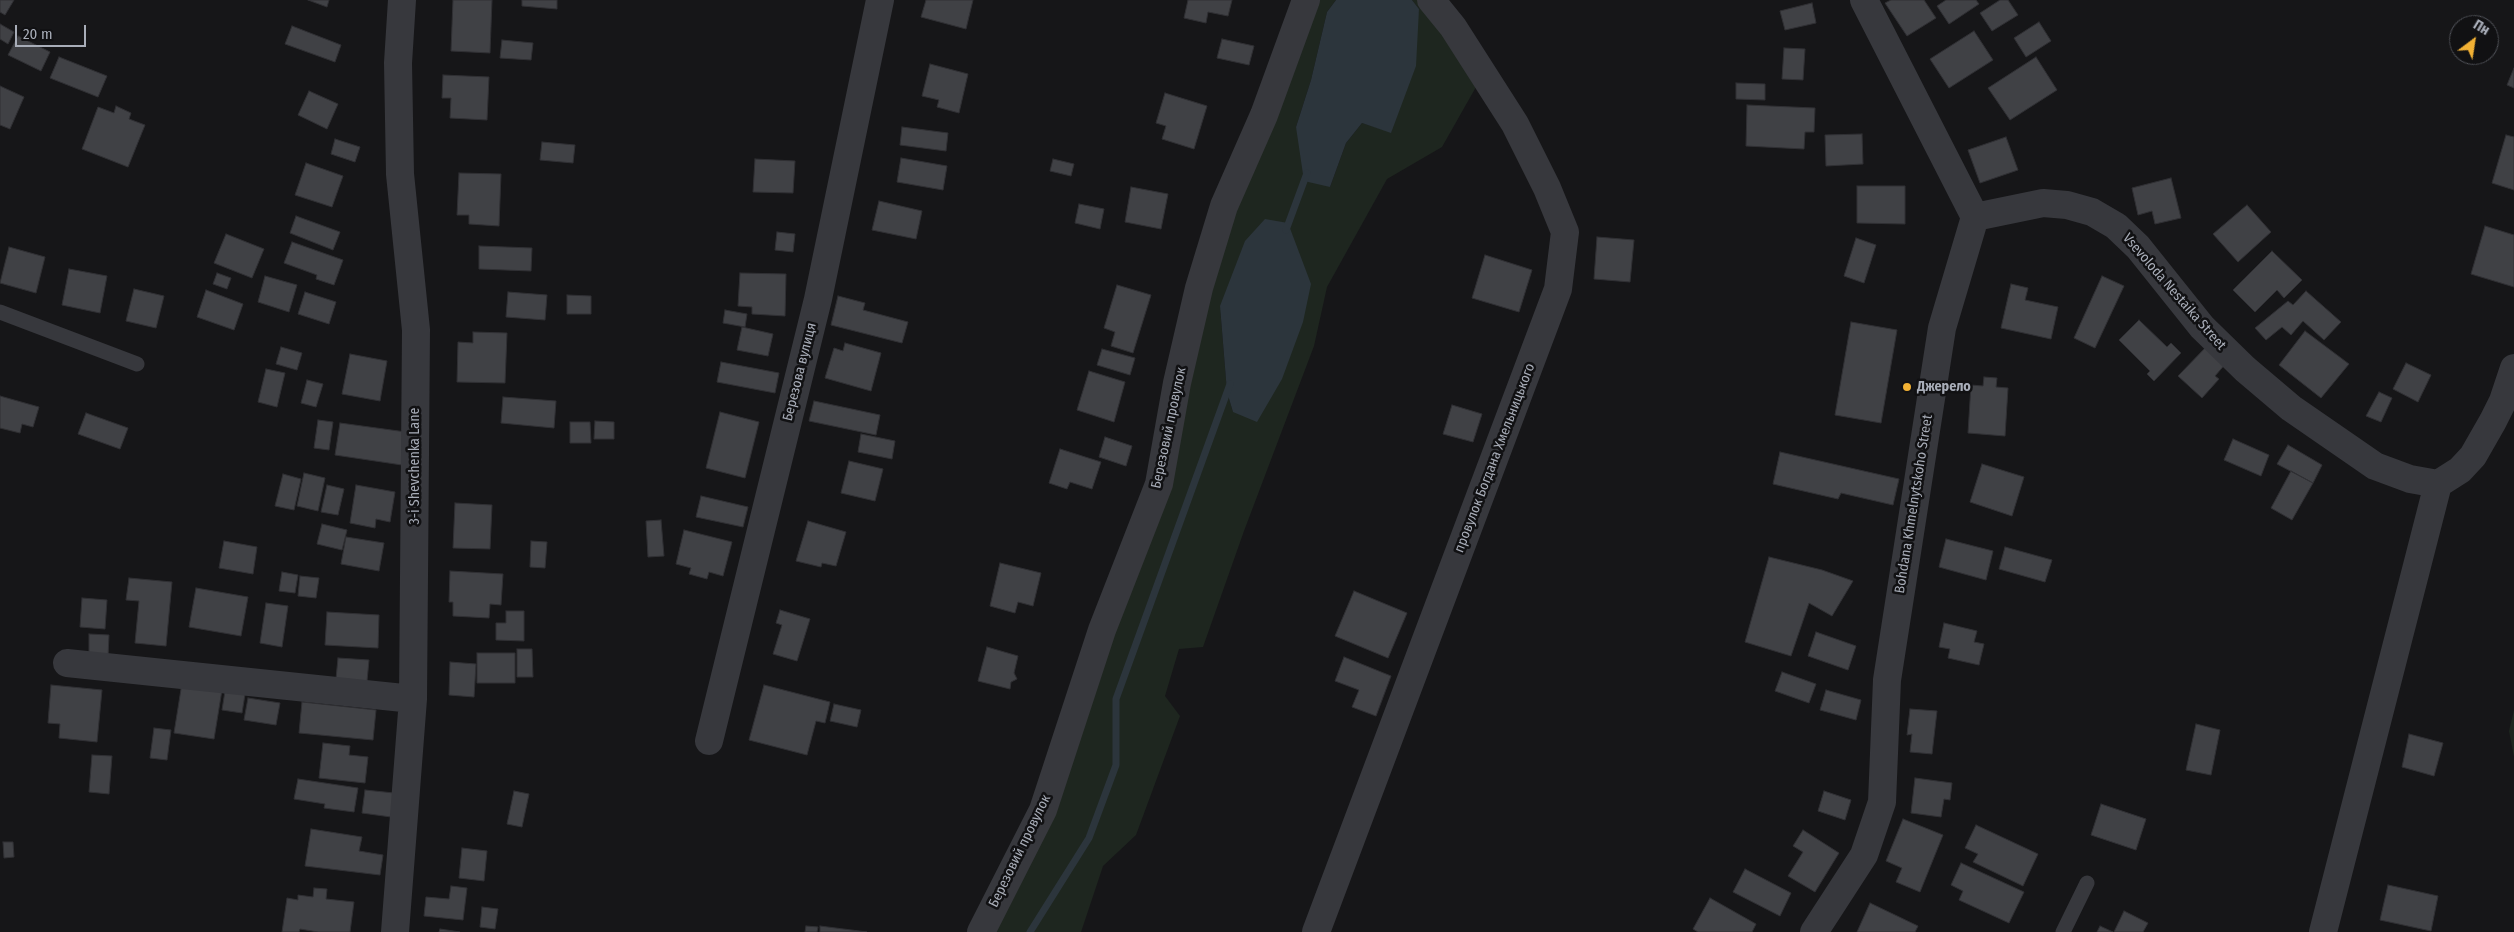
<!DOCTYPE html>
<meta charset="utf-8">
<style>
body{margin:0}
#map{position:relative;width:2514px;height:932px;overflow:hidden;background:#161618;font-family:"Fira Sans Condensed",sans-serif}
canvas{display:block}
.north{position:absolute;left:2449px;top:15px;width:50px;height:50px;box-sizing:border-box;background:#111113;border:1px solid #4d4f55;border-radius:50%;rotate:31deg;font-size:14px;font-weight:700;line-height:20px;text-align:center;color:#a8adb8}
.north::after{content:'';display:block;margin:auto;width:18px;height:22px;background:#f2b134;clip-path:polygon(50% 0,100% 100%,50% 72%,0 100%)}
.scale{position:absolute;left:15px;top:25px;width:71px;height:22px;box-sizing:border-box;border:2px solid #a8adb8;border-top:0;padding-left:6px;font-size:15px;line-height:18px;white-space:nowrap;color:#a8adb8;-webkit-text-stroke:4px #111113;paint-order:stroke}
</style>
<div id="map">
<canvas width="2514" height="932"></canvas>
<div class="north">Пн</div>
<div class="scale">20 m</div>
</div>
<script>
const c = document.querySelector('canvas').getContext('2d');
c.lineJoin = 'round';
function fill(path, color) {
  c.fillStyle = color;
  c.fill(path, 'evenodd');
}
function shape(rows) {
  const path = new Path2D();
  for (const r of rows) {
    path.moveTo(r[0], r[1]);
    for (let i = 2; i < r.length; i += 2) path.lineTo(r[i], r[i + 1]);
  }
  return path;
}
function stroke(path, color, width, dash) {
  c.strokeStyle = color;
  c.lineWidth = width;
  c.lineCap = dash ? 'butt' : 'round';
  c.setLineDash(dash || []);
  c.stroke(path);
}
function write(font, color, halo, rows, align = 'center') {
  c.font = font + ' "Fira Sans Condensed",sans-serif';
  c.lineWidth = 5;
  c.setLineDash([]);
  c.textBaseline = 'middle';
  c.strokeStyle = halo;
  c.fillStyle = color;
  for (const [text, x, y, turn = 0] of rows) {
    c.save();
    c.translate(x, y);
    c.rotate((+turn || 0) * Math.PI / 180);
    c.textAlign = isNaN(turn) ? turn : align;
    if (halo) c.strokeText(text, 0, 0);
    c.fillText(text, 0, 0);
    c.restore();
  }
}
fill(shape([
 [1311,0,1336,0,1327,12,1311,80,1296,127,1330,187,1346,143,1362,123,1391,132,1419,9,1412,0,1435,0,1476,87,1442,147,1387,179,1327,287,1314,346,1244,531,1203,647,1179,649,1165,696,1180,716,1136,835,1103,866,1081,932,987,932,1049,813,1206,290],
 [1220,306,1233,412,1227,392],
 [2514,710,2514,757,2509,731]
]), '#1e261f');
fill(shape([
 [1336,0,1412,0,1419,9,1416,66,1391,133,1362,123,1346,143,1330,187,1304,181,1296,127,1311,80,1327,12],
 [1265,219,1288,223,1311,284,1303,322,1282,379,1257,422,1233,412,1227,392,1220,306,1245,241]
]), '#2c353c');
stroke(shape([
 [1286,230,1307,173],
 [1030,932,1089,838,1116,765,1116,699,1230,384]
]), '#2c353c', 7);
const building = shape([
 [0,0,14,0,5,15,0,12,0,0],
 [308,0,329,0,327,7,308,0],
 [453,0,492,0,490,53,451,51,453,0],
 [522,0,557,0,557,9,522,6,522,0],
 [926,0,973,0,966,29,921,17,926,0],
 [1188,0,1232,0,1228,16,1208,12,1206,23,1184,18,1188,0],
 [1891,0,1924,0,1936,18,1907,36,1885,3,1891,0],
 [1946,0,1976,0,1979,4,1949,24,1937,6,1946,0],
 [2000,0,2008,0,2018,15,1992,31,1980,13,2000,0],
 [1812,3,1816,23,1785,30,1780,11,1812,3],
 [2039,22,2051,41,2026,57,2014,38,2039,22],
 [0,24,14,32,8,44,0,39,0,24],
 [292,26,341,45,335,62,285,44,292,26],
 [1974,31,1993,60,1949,88,1930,59,1974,31],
 [18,36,50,52,41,71,8,55,18,36],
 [1222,39,1254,46,1249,65,1217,58,1222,39],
 [502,40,533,43,531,60,500,58,502,40],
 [1784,48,1805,49,1803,80,1782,79,1784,48],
 [59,57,107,76,98,97,50,78,59,57],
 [2036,57,2057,90,2010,120,1988,88,2036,57],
 [930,64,968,74,959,113,937,107,939,100,922,96,930,64],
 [2514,68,2514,88,2507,85,2514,68],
 [443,75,489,77,487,120,450,118,451,98,442,98,443,75],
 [1736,83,1765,84,1765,100,1736,99,1736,83],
 [0,86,24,97,10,129,0,125,0,86],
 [309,91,338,104,327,129,298,115,309,91],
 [1165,93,1207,106,1194,149,1162,139,1166,126,1156,123,1165,93],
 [1747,105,1815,108,1814,132,1805,132,1804,149,1746,146,1747,105],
 [116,106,131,113,129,119,145,125,128,167,82,149,98,107,114,113,116,106],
 [902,127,948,133,946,151,900,145,902,127],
 [1862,134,1863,164,1826,166,1825,135,1862,134],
 [2506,135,2514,137,2514,190,2492,183,2506,135],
 [2006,137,2018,170,1980,183,1968,150,2006,137],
 [335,139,360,147,355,162,331,154,335,139],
 [542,142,575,145,573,163,540,160,542,142],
 [901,158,947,166,943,190,897,182,901,158],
 [755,159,795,161,793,193,753,192,755,159],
 [1053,159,1074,164,1071,176,1050,171,1053,159],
 [306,163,343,176,332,207,295,195,306,163],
 [459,173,501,174,499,226,469,224,469,215,457,215,459,173],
 [2171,178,2181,218,2155,224,2152,211,2138,215,2132,188,2171,178],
 [1857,186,1905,186,1905,224,1857,223,1857,186],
 [1131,187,1168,194,1161,229,1125,222,1131,187],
 [879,201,922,211,916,239,872,230,879,201],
 [1079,204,1104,209,1100,229,1075,223,1079,204],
 [2247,205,2271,232,2238,262,2213,234,2247,205],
 [296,216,340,232,333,250,290,233,296,216],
 [2485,226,2514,235,2514,287,2471,274,2485,226],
 [777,232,795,234,793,252,775,250,777,232],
 [226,234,264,249,252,278,214,263,226,234],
 [1597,237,1634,240,1630,282,1594,279,1597,237],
 [1856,238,1876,245,1864,283,1844,276,1856,238],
 [292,242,343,260,334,285,316,279,317,275,284,263,292,242],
 [479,246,532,248,531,271,479,269,479,246],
 [9,247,45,257,36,293,0,283,9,247],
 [2272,251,2302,280,2284,298,2277,290,2255,312,2233,290,2272,251],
 [1485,255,1532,270,1519,312,1472,298,1485,255],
 [69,269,107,276,100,313,62,305,69,269],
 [217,273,231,278,227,289,213,284,217,273],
 [740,273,786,274,785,316,752,314,752,307,738,306,740,273],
 [265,276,297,285,289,312,258,302,265,276],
 [2102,276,2124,286,2095,348,2074,338,2102,276],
 [2011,284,2028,288,2025,300,2058,307,2051,339,2001,328,2011,284],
 [1117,285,1151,295,1133,353,1111,346,1115,332,1104,328,1117,285],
 [134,289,164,296,156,328,126,321,134,289],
 [206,290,243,304,234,330,197,317,206,290],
 [2306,291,2341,322,2324,340,2303,321,2291,335,2282,327,2266,340,2255,328,2288,301,2293,305,2306,291],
 [305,292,336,302,329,324,298,314,305,292],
 [508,292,547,295,545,320,506,317,508,292],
 [567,295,591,296,591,314,567,314,567,295],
 [838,296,865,303,863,310,908,322,902,343,831,325,838,296],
 [725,310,747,314,745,327,723,323,725,310],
 [2139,320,2167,347,2171,343,2181,353,2154,381,2147,374,2150,371,2119,340,2139,320],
 [1851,322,1897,330,1881,423,1835,415,1851,322],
 [742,327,773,334,768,356,737,350,742,327],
 [2305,331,2349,364,2321,398,2279,365,2305,331],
 [473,332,507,333,505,383,457,382,458,342,473,343,473,332],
 [845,343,881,353,871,391,825,378,834,348,843,351,845,343],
 [2208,345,2227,362,2215,376,2219,379,2202,398,2178,376,2208,345],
 [281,347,302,353,297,370,276,364,281,347],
 [1102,349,1135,358,1130,375,1097,365,1102,349],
 [350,354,387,361,380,401,342,394,350,354],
 [721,362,779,373,775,393,717,382,721,362],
 [2406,363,2431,375,2418,402,2393,389,2406,363],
 [266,369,285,373,277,407,258,402,266,369],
 [1089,371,1125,382,1114,422,1077,410,1089,371],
 [1984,377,1997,378,1996,387,2008,388,2005,436,1968,433,1971,385,1983,386,1984,377],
 [307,380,323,384,316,407,301,403,307,380],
 [2379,392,2392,398,2381,422,2366,416,2379,392],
 [0,396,39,407,33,427,22,424,20,433,0,428,0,396],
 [503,397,556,401,554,428,501,423,503,397],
 [814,401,880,415,876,435,809,421,814,401],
 [1452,405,1482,414,1473,442,1443,434,1452,405],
 [720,412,759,422,745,478,706,468,720,412],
 [86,413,128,428,120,449,78,434,86,413],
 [318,420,333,422,329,450,314,448,318,420],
 [595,421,614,422,614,439,594,439,595,421],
 [570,422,590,422,591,443,570,443,570,422],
 [340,423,406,432,402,465,335,455,340,423],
 [861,434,895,441,892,459,858,452,861,434],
 [1105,437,1132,446,1126,466,1099,457,1105,437],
 [2233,439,2269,455,2261,476,2224,460,2233,439],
 [2288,445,2322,465,2313,483,2277,464,2288,445],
 [1060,449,1101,462,1092,489,1070,482,1067,489,1049,483,1060,449],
 [1780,452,1899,479,1893,505,1841,493,1838,499,1773,484,1780,452],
 [849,461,883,469,875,501,841,493,849,461],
 [1982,464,2024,477,2012,516,1970,502,1982,464],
 [2291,471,2313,483,2292,520,2271,508,2291,471],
 [304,473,325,478,318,511,297,506,304,473],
 [283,474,301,479,294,510,275,506,283,474],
 [327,485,344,489,338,515,321,512,327,485],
 [356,485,395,492,390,522,376,519,375,528,350,523,356,485],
 [701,496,748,507,743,527,696,517,701,496],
 [455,503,492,505,490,549,453,548,455,503],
 [661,520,664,556,648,557,646,521,661,520],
 [808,521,846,532,836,566,822,563,821,567,796,561,808,521],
 [322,524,347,530,342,550,317,544,322,524],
 [684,530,732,542,723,576,709,572,707,579,689,574,691,568,676,564,684,530],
 [346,537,384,543,379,571,341,564,346,537],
 [1946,539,1993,551,1986,580,1939,567,1946,539],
 [224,541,257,547,253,574,219,568,224,541],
 [531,541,547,542,545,568,530,567,531,541],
 [2005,547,2052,560,2045,582,1999,569,2005,547],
 [1769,557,1822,570,1853,581,1832,616,1809,603,1791,656,1745,642,1769,557],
 [1000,563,1041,573,1033,606,1018,602,1015,613,990,606,1000,563],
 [450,571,503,574,501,605,490,604,489,618,453,616,453,602,449,602,450,571],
 [282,572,298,575,295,593,279,591,282,572],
 [300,576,319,578,316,598,298,596,300,576],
 [129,578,172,582,166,646,135,643,139,601,126,600,129,578],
 [196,588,248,597,241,636,189,627,196,588],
 [1354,591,1407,613,1388,658,1335,636,1354,591],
 [82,598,107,600,105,629,80,627,82,598],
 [266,603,288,606,282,647,260,643,266,603],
 [780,610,810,619,797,661,773,654,782,625,776,623,780,610],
 [506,611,524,611,524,641,496,640,496,623,506,623,506,611],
 [327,612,379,615,378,648,325,645,327,612],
 [1944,623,1977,631,1974,642,1984,644,1979,665,1948,658,1950,649,1939,647,1944,623],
 [1816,632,1856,646,1848,670,1808,656,1816,632],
 [89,634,109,635,108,657,89,657,89,634],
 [987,647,1018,656,1014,673,1017,679,1011,682,1010,689,978,681,987,647],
 [517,649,532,649,533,677,517,677,517,649],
 [477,653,515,653,515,683,477,683,477,653],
 [1344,657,1391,676,1376,716,1352,707,1359,690,1335,681,1344,657],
 [338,658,369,660,367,681,336,679,338,658],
 [450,662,476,664,474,697,449,695,450,662],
 [1782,672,1816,684,1809,703,1775,691,1782,672],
 [182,683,222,690,214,739,174,733,182,683],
 [51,685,102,690,97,742,59,738,60,724,48,723,51,685],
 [226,685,246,688,242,713,222,710,226,685],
 [764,685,830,702,825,723,816,721,807,755,749,740,764,685],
 [1826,690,1861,700,1856,720,1820,710,1826,690],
 [248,698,280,703,276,725,244,720,248,698],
 [302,702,376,710,373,740,299,733,302,702],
 [834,704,861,710,857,727,830,721,834,704],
 [1910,709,1937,711,1932,754,1910,752,1912,734,1907,735,1910,709],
 [2196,724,2220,730,2211,775,2186,770,2196,724],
 [154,728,171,730,167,760,150,758,154,728],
 [2409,734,2443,743,2434,776,2402,767,2409,734],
 [323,743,350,746,349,755,368,757,365,783,319,778,323,743],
 [92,755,112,756,109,794,89,792,92,755],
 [1915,778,1952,783,1950,800,1944,799,1941,817,1911,813,1915,778],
 [298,779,358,788,354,812,324,808,325,804,294,799,298,779],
 [365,790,394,793,391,817,362,813,365,790],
 [514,791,529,794,522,827,507,824,514,791],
 [1824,791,1851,800,1845,820,1818,811,1824,791],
 [2101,804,2146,819,2136,850,2091,835,2101,804],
 [1903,819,1943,835,1920,892,1896,882,1902,868,1886,861,1903,819],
 [1976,825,2038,854,2023,886,1973,862,1978,854,1965,848,1976,825],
 [311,829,362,837,359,851,383,855,380,875,305,866,311,829],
 [1803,830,1839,853,1815,892,1788,876,1803,852,1793,846,1803,830],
 [3,842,13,842,14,857,4,858,3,842],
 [462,848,487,851,484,881,459,878,462,848],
 [1961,863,2024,892,2009,923,1959,900,1963,891,1951,885,1961,863],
 [1745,869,1791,893,1780,916,1733,892,1745,869],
 [2388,885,2438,896,2431,931,2380,920,2388,885],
 [451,886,467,888,463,920,424,916,426,897,449,899,451,886],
 [314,888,327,889,326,899,354,902,350,932,318,932,300,929,299,932,282,932,287,898,298,900,298,895,313,897,314,888],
 [1710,898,1756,924,1752,932,1698,932,1693,929,1710,898],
 [1870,903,1918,926,1915,932,1857,932,1870,903],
 [482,907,498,909,495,929,480,927,482,907],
 [2124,911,2148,923,2143,932,2114,932,2124,911],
 [806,926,818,927,817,932,805,932,806,926],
 [820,926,867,932,820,932,820,926],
 [2100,926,2113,932,2097,932,2100,926],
 [440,929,460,932,439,932,440,929]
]);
fill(building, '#404145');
stroke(building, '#303034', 1);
stroke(shape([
 [0,312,137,364],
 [2063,932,2087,883]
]), '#37383d', 15);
stroke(shape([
 [1975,217,2043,203,2067,205,2092,212,2116,226,2138,247,2202,327,2245,369,2291,408,2375,466,2410,479,2438,484,2460,470,2473,456,2493,421,2503,401,2514,368],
 [67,663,413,699],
 [709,741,818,299,880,0],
 [395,932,413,699,416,330,400,174,398,63,402,0],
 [981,932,1043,810,1102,630,1159,484,1177,383,1199,288,1224,206,1264,115,1306,0],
 [1316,932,1558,289,1565,232,1547,188,1515,124,1453,27,1431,0],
 [1814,932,1864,855,1882,802,1887,680,1942,328,1975,217,1864,0],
 [2323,932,2438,484]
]), '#37383d', 28);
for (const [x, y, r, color] of [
 [1907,387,5,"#f2b134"]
]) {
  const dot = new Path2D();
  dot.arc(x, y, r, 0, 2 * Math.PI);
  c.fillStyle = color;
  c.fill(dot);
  stroke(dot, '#111113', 2);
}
write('14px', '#a8adb8', '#111113', [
 ["Vsevoloda Nestaika Street",2174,292,49],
 ["Березова вулиця",800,372,-76],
 ["Березовий провулок",1169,428,-78],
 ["провулок Богдана Хмельницького",1495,458,-69],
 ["3-i Shevchenka Lane",415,466,-90],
 ["Bohdana Khmelnytskoho Street",1914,504,-81],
 ["Березовий провулок",1020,851,-64]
]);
write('bold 14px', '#a8adb8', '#111113', [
 ["Джерело",1917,387]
], 'left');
</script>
